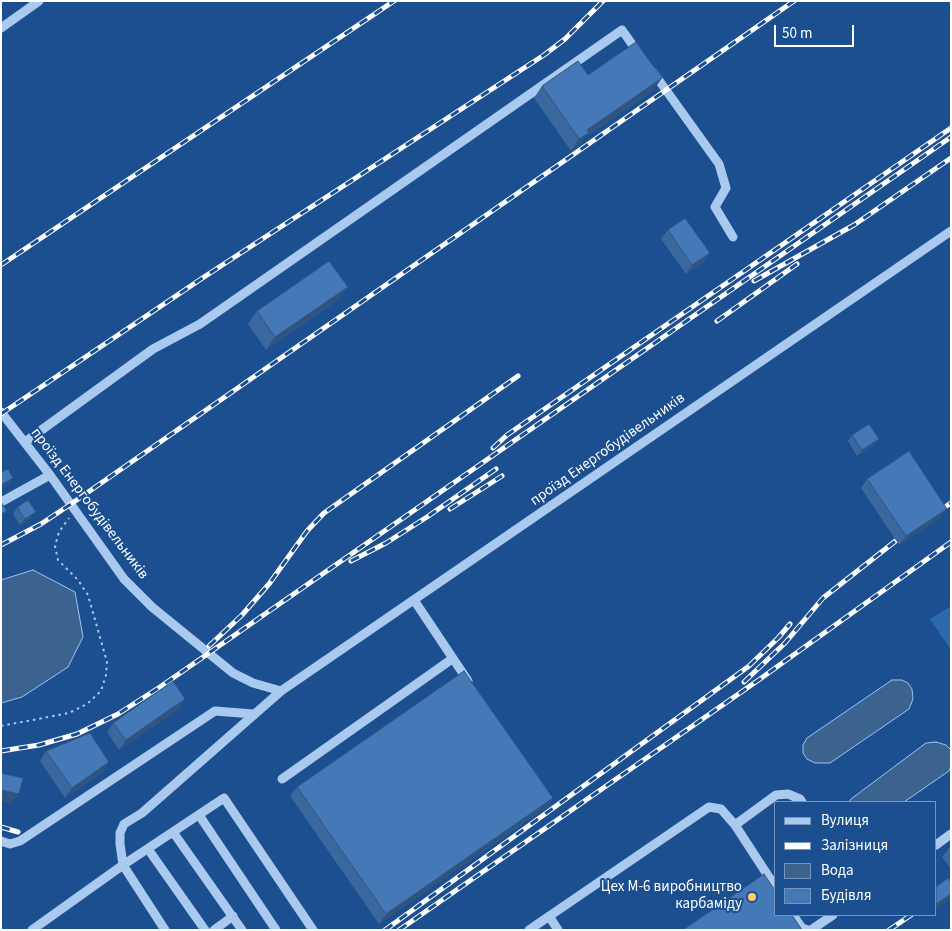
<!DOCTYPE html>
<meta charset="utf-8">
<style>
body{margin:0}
#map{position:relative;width:952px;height:931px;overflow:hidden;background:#1b4f8f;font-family:"Source Sans 3",sans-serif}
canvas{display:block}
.frame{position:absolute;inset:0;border:2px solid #fff;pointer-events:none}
.legend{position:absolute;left:774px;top:801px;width:162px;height:115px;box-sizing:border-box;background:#1b4f8f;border:1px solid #7695bc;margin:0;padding:6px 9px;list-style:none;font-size:15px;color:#fff}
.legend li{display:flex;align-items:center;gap:10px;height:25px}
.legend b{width:25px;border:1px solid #7695bc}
.scale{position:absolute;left:774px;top:25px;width:80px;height:22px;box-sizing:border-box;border:2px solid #fff;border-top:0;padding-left:6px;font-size:15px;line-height:18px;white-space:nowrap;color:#fff;-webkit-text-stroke:4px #1b4f8f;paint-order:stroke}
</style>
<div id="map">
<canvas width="952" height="931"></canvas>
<div class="frame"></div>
<ul class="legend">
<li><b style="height:6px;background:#a9c9ee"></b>Вулиця</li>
<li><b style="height:6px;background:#fff"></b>Залізниця</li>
<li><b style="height:14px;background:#3c6290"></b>Вода</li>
<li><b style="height:14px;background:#4478b7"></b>Будівля</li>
</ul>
<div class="scale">50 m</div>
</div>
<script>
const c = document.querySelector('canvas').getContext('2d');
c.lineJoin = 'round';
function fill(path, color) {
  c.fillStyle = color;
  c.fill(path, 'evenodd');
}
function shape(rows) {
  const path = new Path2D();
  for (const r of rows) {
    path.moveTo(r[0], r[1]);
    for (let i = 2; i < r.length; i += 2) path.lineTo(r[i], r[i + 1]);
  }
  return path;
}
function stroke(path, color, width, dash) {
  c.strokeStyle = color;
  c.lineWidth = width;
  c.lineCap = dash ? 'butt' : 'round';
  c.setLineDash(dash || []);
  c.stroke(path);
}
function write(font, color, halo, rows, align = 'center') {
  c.font = font + ' "Source Sans 3",sans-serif';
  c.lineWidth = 4;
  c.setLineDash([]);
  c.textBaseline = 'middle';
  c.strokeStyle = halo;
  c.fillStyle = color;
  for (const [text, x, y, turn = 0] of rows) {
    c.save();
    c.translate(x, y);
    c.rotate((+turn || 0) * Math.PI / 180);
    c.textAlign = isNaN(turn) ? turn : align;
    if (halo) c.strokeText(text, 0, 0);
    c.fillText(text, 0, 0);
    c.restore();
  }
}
fill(shape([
 [951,606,951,650,930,619]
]), '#2e69ad');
const water = shape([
 [33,570,75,592,83,637,68,667,22,697,1,703,1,580,33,570],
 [892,680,902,680,908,683,912,689,913,699,909,709,830,763,815,763,807,759,803,753,803,745,807,738,892,680],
 [936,742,946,745,951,750,951,766,949,771,904,802,849,802,851,799,926,743,936,742]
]);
fill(water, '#3c6290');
stroke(water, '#9cc4f0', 1);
stroke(shape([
 [1,726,69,713,87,704,101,691,106,675,107,662,88,595,78,580,58,560,55,546,59,532,69,518]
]), '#a9c9ee', 2, [2.5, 4]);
stroke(shape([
 [1,28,39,1],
 [653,72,719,164,726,188,715,207,733,237],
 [1,412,50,475,124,579,152,607,233,673,253,683,281,691],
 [25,442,153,349,200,324,622,30,639,54],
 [1,502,50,475],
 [414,600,468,681],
 [282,779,452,659],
 [199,815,276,930],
 [735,825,776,795,788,794,800,799,802,802],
 [173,832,242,930],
 [1,841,10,844,20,841,215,711,253,714],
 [936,845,951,834],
 [148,849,205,930],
 [793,915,802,928,808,930],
 [549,916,558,930],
 [32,930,123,865,224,798,313,930],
 [165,930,123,865,120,844,120,833,124,824,142,813,281,691,951,231],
 [214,930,233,916],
 [529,930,709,807,721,809,735,825,776,888],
 [811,930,833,915]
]), '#a9c9ee', 9);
const rail = shape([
 [1,265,394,1],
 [754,281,854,225,951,158],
 [717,321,797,264],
 [1,414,204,277,544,55,565,39,603,1],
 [493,448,507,435,951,128],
 [450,509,502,476],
 [934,514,951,503],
 [1,545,41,524,71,504,794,1],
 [351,561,386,543,427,517,496,469],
 [209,646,242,615,269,584,307,531,324,513,518,376],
 [744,682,785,643,823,598,907,532],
 [1,751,39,745,77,734,118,714,160,687,951,137],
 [1,827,18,832],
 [385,930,749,666,778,638,790,624],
 [399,930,760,679,951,542],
 [889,930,911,915]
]);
stroke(rail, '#fff', 5);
stroke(rail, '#1b4f8f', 3, [9]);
fill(shape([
 [588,75,653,91,585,138,580,145,571,151,534,98,542,86],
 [668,230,710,253,703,263,686,274,661,239],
 [348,287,339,299,266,350,248,324,257,311],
 [852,435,879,439,874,445,857,456,848,441],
 [867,479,947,509,940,518,899,545,861,488],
 [17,507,31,518,20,525,13,514],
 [179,709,119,750,107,732,113,723],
 [46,751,109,762,103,772,65,798,40,761],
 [297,787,553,798,547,807,379,924,290,796],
 [951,846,951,869,942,857,949,848]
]), '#3a679d');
fill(shape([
 [662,78,653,91,585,138,580,145,571,151,579,139,587,130],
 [710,253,703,263,686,274,692,265],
 [348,287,339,299,266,350,275,337],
 [879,439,874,445,857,456,862,450],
 [13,478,9,484,1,489,1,485],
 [947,509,940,518,899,545,906,536],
 [36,512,31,518,20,525,25,519],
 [185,699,179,709,119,750,126,740],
 [109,762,103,772,65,798,72,788],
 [1,790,19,794,12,804,1,801],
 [553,798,547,807,379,924,386,914],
 [951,894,951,898,950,899,936,909,936,904]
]), '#305480');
const building = shape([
 [636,42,662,78,587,130,589,133,579,139,542,86,578,61,588,75,636,42],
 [685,218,710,253,692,265,668,230,685,218],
 [329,261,348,287,275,337,257,311,329,261],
 [869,424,879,439,862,450,852,435,869,424],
 [909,451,947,509,906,536,867,479,909,451],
 [8,469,13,478,1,485,1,472,8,469],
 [28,500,36,512,25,519,17,507,28,500],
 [1,502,7,511,1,514,1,502],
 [464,671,553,798,386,914,297,787,464,671],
 [173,681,185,699,126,740,113,723,173,681],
 [90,733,109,762,72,788,46,751,90,733],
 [1,773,23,778,19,794,1,790,1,773],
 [764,874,776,892,776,915,792,915,802,930,683,930,764,874],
 [948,878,951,882,951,894,936,904,936,887,948,878]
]);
fill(building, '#4478b7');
stroke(building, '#305480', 1);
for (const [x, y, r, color] of [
 [752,897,5,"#ffd166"]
]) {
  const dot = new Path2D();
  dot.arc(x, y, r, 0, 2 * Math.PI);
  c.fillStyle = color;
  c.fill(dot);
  stroke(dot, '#1b4f8f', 2);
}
write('15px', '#fff', '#1b4f8f', [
 ["проїзд Енергобудівельників",608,450,-35],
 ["проїзд Енергобудівельників",89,504,53]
]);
write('15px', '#fff', '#1b4f8f', [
 ["Цех М-6 виробництво",742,888],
 ["карбаміду",742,905]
], 'right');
</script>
